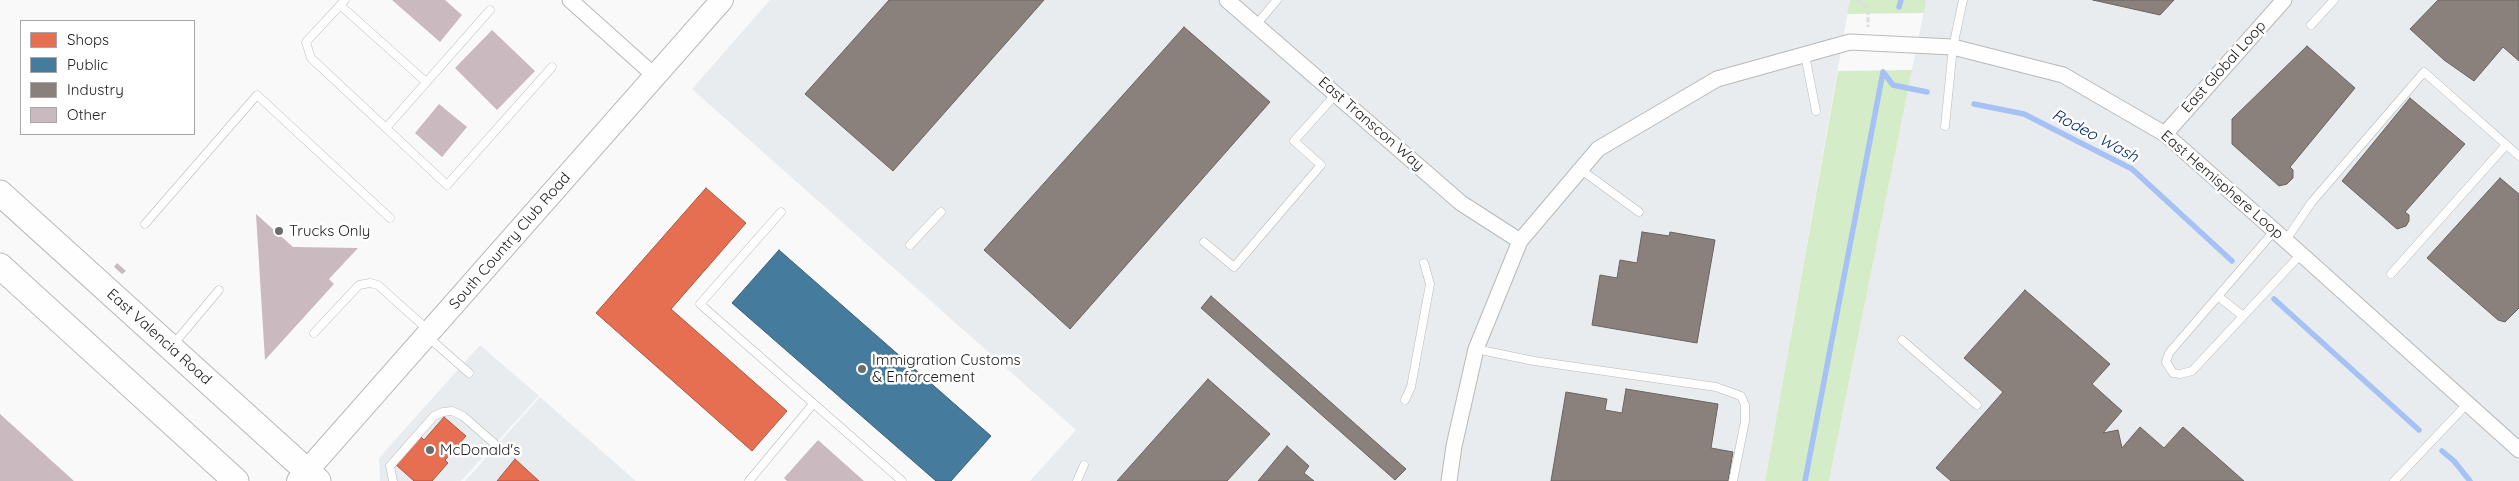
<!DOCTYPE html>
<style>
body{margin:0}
#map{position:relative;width:2519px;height:481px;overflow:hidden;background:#f9f9f9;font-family:Quicksand,sans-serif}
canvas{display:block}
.legend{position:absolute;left:20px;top:20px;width:175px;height:115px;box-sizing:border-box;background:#fff;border:1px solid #a6a6a6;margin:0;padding:6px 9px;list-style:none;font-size:15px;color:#202020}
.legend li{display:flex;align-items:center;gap:10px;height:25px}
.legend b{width:25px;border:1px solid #a6a6a6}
</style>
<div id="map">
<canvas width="2519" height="481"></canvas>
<ul class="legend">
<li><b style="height:14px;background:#e76f51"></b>Shops</li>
<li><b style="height:14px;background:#457b9d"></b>Public</li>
<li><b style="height:14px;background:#8a817c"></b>Industry</li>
<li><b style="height:14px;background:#cab9bf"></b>Other</li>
</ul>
</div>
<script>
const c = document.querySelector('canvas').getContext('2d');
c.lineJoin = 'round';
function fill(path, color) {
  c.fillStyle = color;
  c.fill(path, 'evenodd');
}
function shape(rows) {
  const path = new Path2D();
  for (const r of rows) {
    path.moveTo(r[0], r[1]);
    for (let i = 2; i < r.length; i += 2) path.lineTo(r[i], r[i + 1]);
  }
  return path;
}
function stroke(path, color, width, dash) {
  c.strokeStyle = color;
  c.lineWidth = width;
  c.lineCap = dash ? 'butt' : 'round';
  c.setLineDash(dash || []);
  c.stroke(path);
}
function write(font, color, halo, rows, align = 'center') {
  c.font = font + ' Quicksand,sans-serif';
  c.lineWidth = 5;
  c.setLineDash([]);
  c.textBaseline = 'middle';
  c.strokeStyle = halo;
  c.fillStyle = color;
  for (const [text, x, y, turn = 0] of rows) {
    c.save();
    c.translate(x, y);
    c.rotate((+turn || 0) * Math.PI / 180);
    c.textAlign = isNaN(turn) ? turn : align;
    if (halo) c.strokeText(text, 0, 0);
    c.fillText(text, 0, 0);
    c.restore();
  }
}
fill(shape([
 [770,0,1850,0,1765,481,1030,481,1076,430,692,89],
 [1926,0,2519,0,2519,481,1829,481],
 [480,345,539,396,461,481,380,481,379,458],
 [540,397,636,481,465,481]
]), '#e9ecef');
fill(shape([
 [1850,0,1926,0,1924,13,1847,14],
 [1912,70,1829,481,1765,481,1838,71]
]), '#d5ecc9');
const shops = shape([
 [706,188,746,223,671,309,787,411,752,451,596,313,706,188],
 [444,417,466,436,445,460,448,463,432,481,414,481,395,464,420,436,424,440,444,417],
 [515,459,539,481,497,481,515,459]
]);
fill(shops, '#e76f51');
stroke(shops, '#ab5742', 1);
const public = shape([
 [779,250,991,436,951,481,936,481,732,303,779,250]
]);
fill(public, '#457b9d');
stroke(public, '#3a6078', 1);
const industry = shape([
 [889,0,1044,0,893,171,805,94,889,0],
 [2093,0,2174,0,2160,15,2093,0],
 [2438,0,2519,0,2519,61,2503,47,2474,81,2444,60,2410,29,2438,0],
 [1184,27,1270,102,1070,329,984,250,1184,27],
 [2307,46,2355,88,2290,167,2293,170,2293,178,2287,184,2279,186,2232,144,2232,119,2307,46],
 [2410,98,2465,144,2405,212,2409,215,2409,221,2406,226,2397,229,2342,181,2410,98],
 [2500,178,2519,194,2519,308,2505,322,2498,320,2427,258,2500,178],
 [1642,232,1669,236,1670,232,1715,240,1697,343,1592,325,1600,275,1617,278,1620,260,1637,263,1642,232],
 [2025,290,2110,364,2092,384,2122,411,2103,433,2118,430,2122,448,2140,427,2164,448,2183,427,2244,481,1951,481,1936,468,2003,392,1964,358,2025,290],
 [1211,296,1406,469,1395,480,1201,308,1211,296],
 [1208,379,1270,434,1227,481,1117,481,1208,379],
 [1626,389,1718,404,1711,448,1733,452,1728,481,1551,481,1566,392,1607,399,1605,410,1622,413,1626,389],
 [1287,446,1309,466,1304,473,1314,481,1258,481,1287,446]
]);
fill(industry, '#8a817c');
stroke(industry, '#6a6460', 1);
stroke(shape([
 [1899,7,1901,0],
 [1883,72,1893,85,1927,92],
 [1974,104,2024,114,2132,169,2232,261],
 [2274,299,2419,430],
 [2442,451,2454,461,2470,481],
 [1805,481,1883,72]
]), '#a6c2f4', 5.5);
fill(shape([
 [392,0,445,0,462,15,440,42],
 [492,30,535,71,497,110,455,68],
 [439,104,467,127,442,157,415,133],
 [256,214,293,247,358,248,329,279,334,284,265,360],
 [117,263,126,271,122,274,114,267],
 [0,414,74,481,0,481],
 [818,440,864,481,787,481,784,478]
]), '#cab9bf');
const lane = shape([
 [345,0,306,42,311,58,447,185,552,67],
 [340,5,426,82],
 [1256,25,1277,0],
 [2311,25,2334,0],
 [1805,55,1816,111],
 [1945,126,1953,47,1963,0],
 [386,128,490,10],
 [1580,169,1639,212],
 [781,212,700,304,902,481],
 [145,224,257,95,390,218],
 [2275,230,2169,353,2166,362,2173,373,2180,374,2192,371,2301,254],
 [2286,240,2311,203,2424,72,2519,156],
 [1204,242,1234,267,1321,165,1294,141,1336,94],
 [910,245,941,212],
 [2391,274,2506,145],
 [2219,297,2243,316],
 [314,333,359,285,370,283,378,285,428,330],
 [428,337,469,373],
 [1902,340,1977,405],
 [172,346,219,290],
 [1476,349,1534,361,1716,387,1741,396,1745,405,1745,421,1733,481],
 [1405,400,1411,387,1430,284,1424,263],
 [393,481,390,466,434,416,443,412,452,411,463,416,496,445],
 [749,481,813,404],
 [1077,481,1084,465],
 [2394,481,2467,404]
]);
const street = shape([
 [570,0,655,76],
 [1227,0,1461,203,1520,241],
 [2165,134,2284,0],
 [1449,481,1454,446,1476,349,1520,241,1598,149,1717,79,1850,42,1953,47,2063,75,2165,134,2301,254,2519,450]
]);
const secondary = shape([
 [298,481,722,0]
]);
const primary = shape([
 [0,193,318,481],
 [0,266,236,481]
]);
stroke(lane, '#b8b9b9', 9);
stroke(street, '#b8b9b9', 17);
stroke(secondary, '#b8b9b9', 24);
stroke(primary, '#b8b9b9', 27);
stroke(shape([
 [1857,0,1868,9,1868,27]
]), '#ddddde', 3, [5, 2.5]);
stroke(lane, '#fefefe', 8);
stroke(street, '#fefefe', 15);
stroke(secondary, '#fefefe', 22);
stroke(primary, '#fefefe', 25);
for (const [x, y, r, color] of [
 [279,231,5,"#6c6c6c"],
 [862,369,5,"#6c6c6c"],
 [430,450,5,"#6c6c6c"]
]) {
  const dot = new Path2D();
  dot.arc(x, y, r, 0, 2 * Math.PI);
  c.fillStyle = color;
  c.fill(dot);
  stroke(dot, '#fff', 2);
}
write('15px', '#202020', '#fff', [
 ["East Global Loop",2224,67,-48],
 ["East Transcon Way",1371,124,41],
 ["East Hemisphere Loop",2222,185,41],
 ["South Country Club Road",510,241,-49],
 ["East Valencia Road",159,337,42]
]);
write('15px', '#202020', '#fff', [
 ["Trucks Only",289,231],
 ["Immigration Customs",872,360],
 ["& Enforcement",872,377],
 ["McDonald's",440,450]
], 'left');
write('italic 16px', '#072967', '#fff', [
 ["Rodeo Wash",2095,136,28]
]);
</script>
